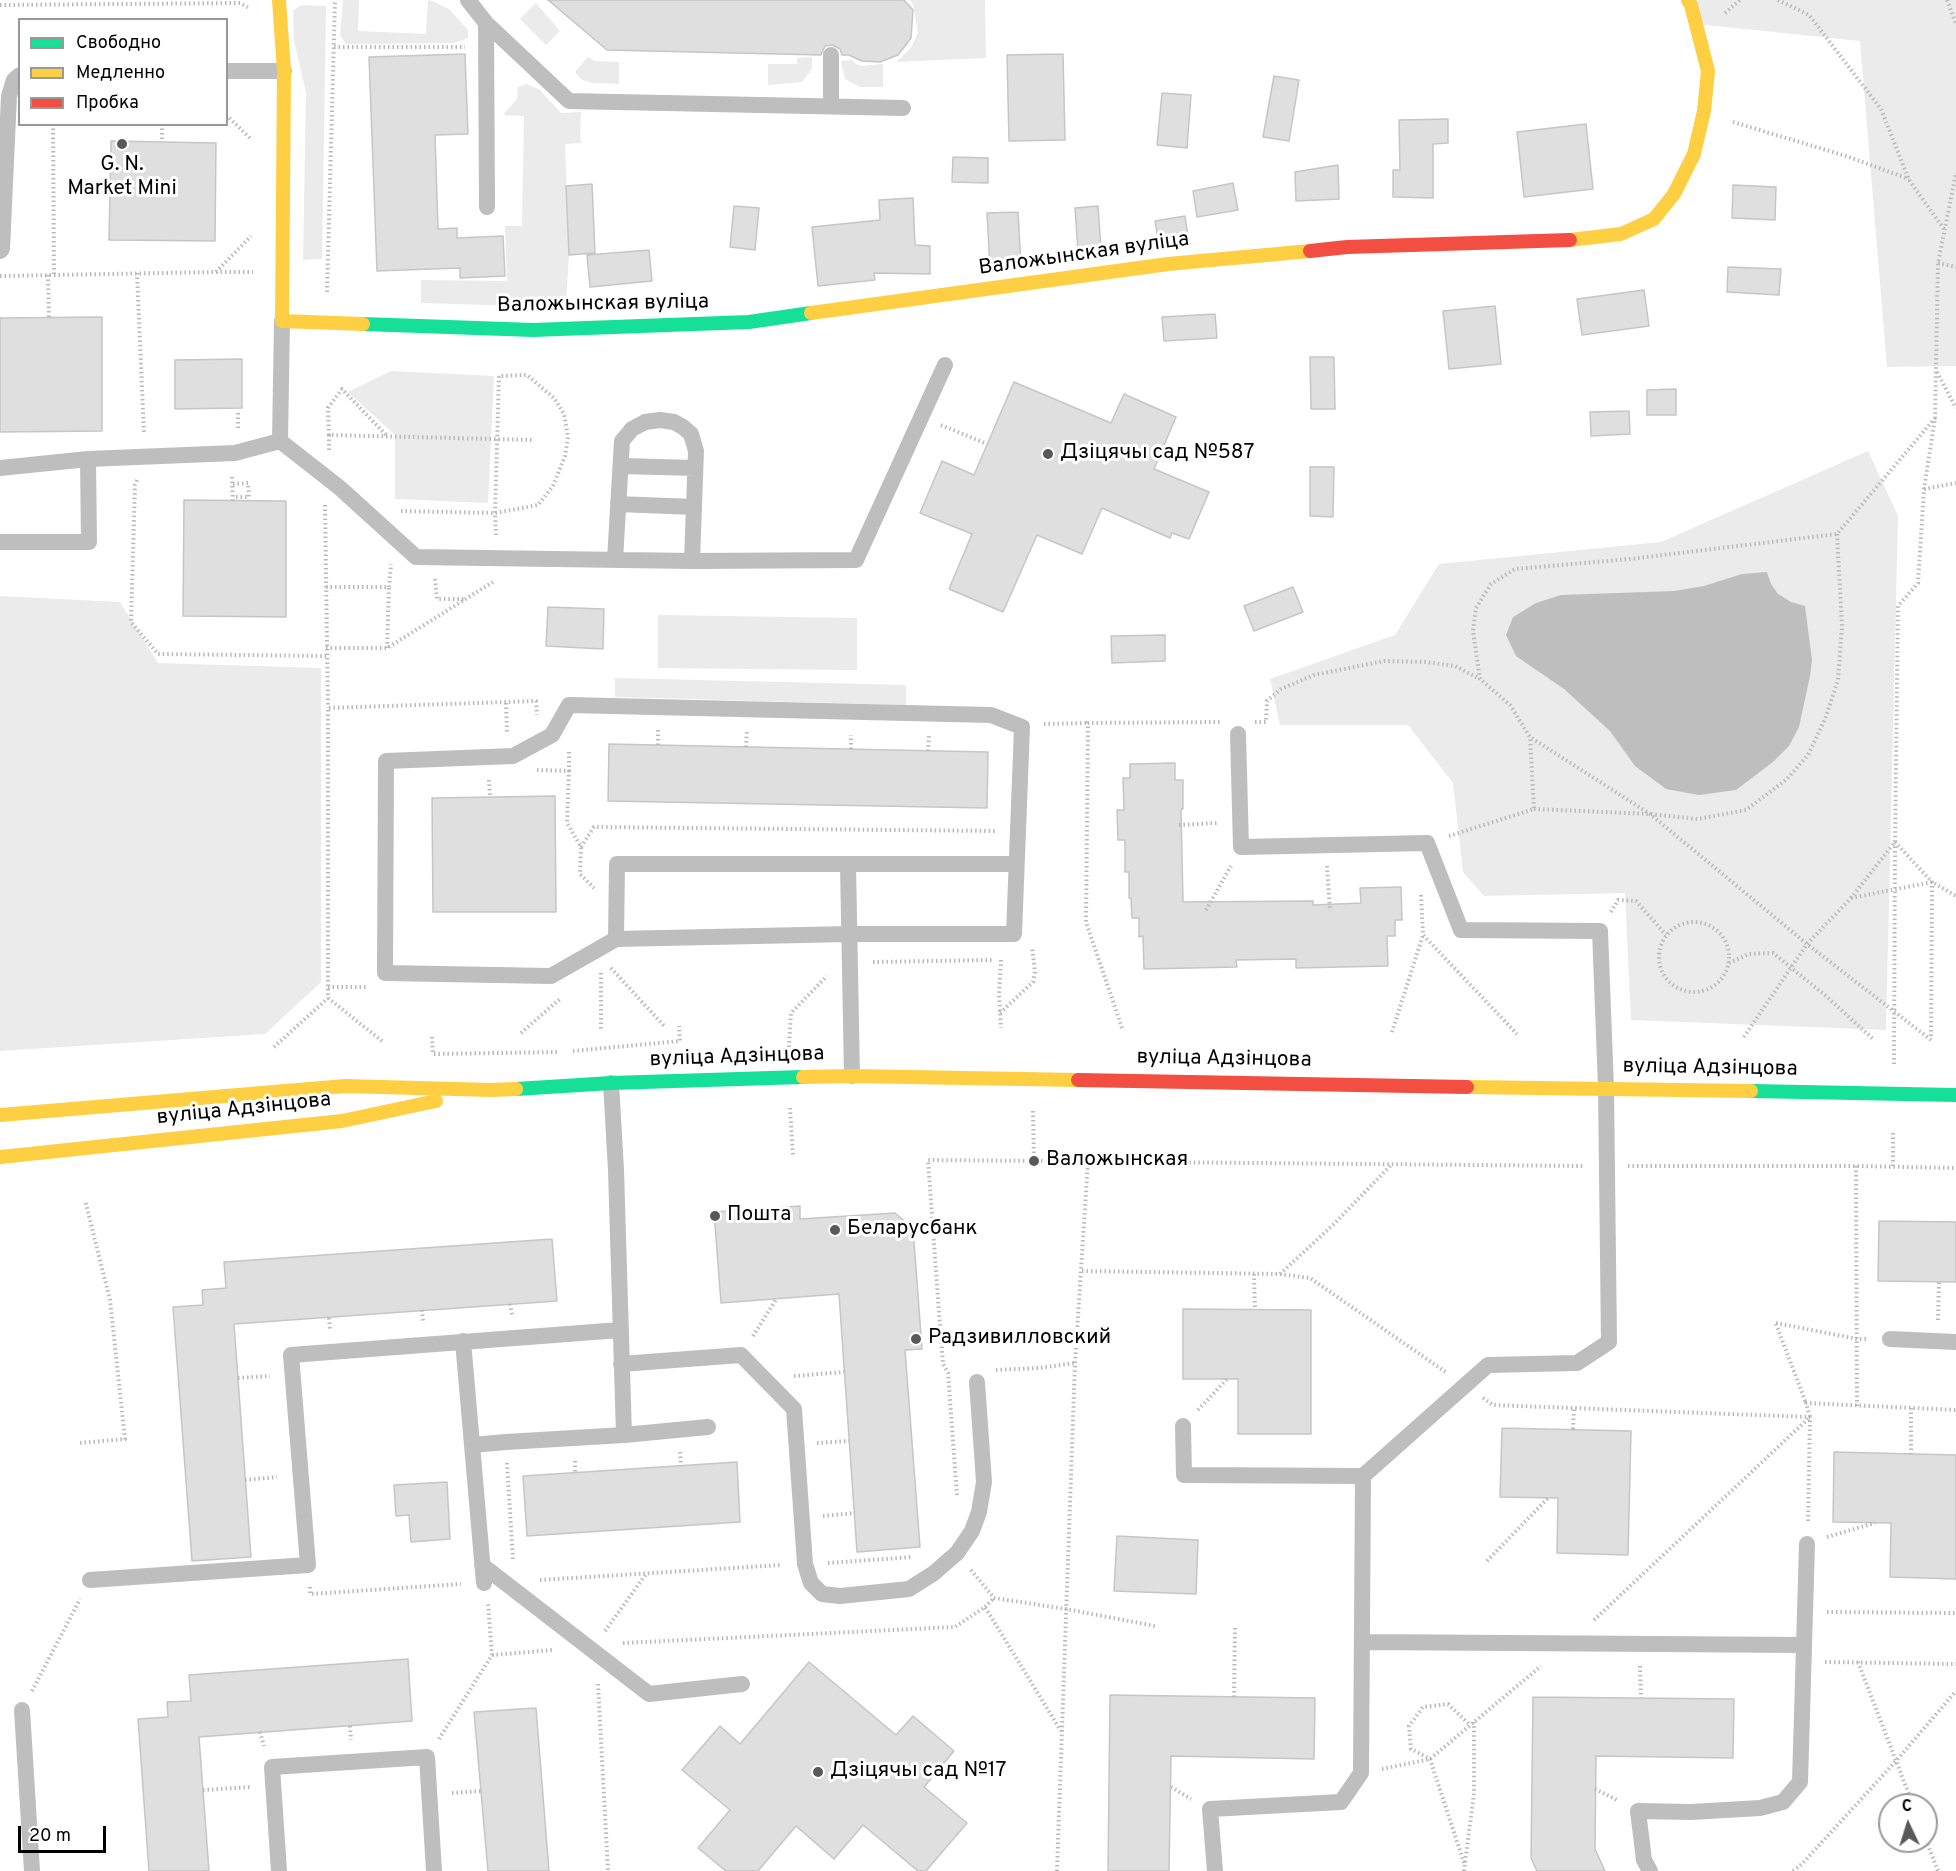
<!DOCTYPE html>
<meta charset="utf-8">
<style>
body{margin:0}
#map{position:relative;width:1956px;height:1871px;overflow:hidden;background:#fff;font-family:Overpass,sans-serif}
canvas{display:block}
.legend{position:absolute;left:18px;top:18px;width:210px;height:108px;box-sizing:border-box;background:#fff;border:2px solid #999;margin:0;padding:8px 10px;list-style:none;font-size:18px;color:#000}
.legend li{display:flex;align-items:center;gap:12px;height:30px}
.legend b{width:30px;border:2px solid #999}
.north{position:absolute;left:1878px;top:1793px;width:60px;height:60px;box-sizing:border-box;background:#fff;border:2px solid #999;border-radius:50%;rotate:356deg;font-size:16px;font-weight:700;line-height:24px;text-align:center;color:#000}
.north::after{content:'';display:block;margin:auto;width:21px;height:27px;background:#595959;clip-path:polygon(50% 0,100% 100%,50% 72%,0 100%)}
.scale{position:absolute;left:18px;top:1826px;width:88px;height:27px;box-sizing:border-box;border:3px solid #000;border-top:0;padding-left:8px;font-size:18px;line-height:21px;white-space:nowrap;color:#000;-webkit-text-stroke:4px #fff;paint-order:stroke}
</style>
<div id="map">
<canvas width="1956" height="1871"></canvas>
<ul class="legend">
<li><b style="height:8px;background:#16e098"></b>Свободно</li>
<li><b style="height:8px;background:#ffcf43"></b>Медленно</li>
<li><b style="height:8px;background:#f24e42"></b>Пробка</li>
</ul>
<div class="north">С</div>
<div class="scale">20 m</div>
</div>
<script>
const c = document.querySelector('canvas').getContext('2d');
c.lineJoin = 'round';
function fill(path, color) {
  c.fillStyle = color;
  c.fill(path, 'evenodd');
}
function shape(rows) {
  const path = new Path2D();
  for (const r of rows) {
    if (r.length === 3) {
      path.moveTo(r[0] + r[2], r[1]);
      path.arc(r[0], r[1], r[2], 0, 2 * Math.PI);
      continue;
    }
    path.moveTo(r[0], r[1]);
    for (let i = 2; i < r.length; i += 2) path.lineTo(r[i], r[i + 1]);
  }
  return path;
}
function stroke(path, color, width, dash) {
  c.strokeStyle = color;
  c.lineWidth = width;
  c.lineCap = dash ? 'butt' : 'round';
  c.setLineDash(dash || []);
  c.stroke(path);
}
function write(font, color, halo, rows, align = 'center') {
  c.font = font + ' Overpass,sans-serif';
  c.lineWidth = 6;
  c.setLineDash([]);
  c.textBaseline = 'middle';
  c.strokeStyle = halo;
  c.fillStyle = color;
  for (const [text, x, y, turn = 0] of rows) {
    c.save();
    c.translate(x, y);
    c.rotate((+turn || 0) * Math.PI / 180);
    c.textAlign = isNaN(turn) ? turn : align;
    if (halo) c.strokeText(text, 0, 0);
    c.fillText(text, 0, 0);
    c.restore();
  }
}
fill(shape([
 [343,0,359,0,358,31,426,34,428,0,430,0,449,9,468,30,468,38,454,43,346,44,340,35],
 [909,0,985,0,986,58,896,62,911,48,918,33,913,4],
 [1683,0,1956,0,1956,366,1887,367,1860,41,1696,24],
 [536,3,560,31,546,45,520,19],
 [301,5,326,6,322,259,303,260,306,93,294,40,293,11],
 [588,57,595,61,619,62,619,84,592,83,582,80,575,72],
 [812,57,812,69,802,82,768,85,768,64,797,64,797,58],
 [852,60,856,64,861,66,883,64,883,87,860,87,845,79,841,61],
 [527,84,540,90,561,113,581,112,580,138,582,143,565,144,569,255,566,302,555,307,421,303,421,280,507,281,505,226,522,226,524,116,503,115,517,99,518,87],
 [391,371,494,376,488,503,395,499,395,435,348,392],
 [1868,451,1898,516,1886,1030,1631,1020,1625,893,1484,896,1463,872,1453,783,1408,725,1280,725,1270,679,1395,635,1439,564,1661,542],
 [0,596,120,602,158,663,321,668,321,982,265,1034,0,1051],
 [658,615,857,618,857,670,658,668],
 [615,678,906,685,906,705,615,697]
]), '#ebebeb');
fill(shape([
 [1767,572,1771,584,1778,594,1791,602,1805,606,1812,660,1810,676,1799,727,1789,746,1773,762,1736,790,1699,795,1666,789,1635,766,1610,731,1564,689,1516,656,1506,635,1513,617,1536,603,1561,595,1674,591,1704,586,1742,574]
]), '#bebebe');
const building = shape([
 [548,0,904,0,913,10,911,38,898,55,880,62,862,61,849,55,842,55,840,49,832,45,825,46,821,55,607,50,548,0],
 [465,54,468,134,435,135,438,229,457,228,457,238,503,236,505,276,460,278,460,268,377,271,369,57,465,54],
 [1063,54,1065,140,1009,141,1007,55,1063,54],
 [1274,76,1299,80,1289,141,1263,137,1274,76],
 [1162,93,1191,95,1187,148,1157,145,1162,93],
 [1448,119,1448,143,1433,144,1433,198,1393,197,1393,170,1400,170,1399,120,1448,119],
 [1586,124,1593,189,1524,197,1517,132,1586,124],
 [111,141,216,143,215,241,109,240,111,141],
 [953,157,988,158,988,183,952,182,953,157],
 [1338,165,1339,199,1296,201,1295,172,1338,165],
 [1233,183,1238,210,1197,217,1193,191,1233,183],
 [592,184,595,253,569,255,566,186,592,184],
 [1733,185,1776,187,1775,220,1732,218,1733,185],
 [913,198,915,245,930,246,930,274,874,273,875,280,818,286,812,227,880,220,879,200,913,198],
 [734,206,759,208,755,250,730,247,734,206],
 [1098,206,1101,249,1078,251,1075,208,1098,206],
 [1018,212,1021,265,990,268,987,213,1018,212],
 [1185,216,1189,243,1159,246,1155,221,1185,216],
 [649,250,652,281,590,287,587,255,649,250],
 [1728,267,1781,269,1779,295,1727,292,1728,267],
 [1644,290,1649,326,1582,335,1577,299,1644,290],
 [1495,306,1501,364,1449,369,1443,311,1495,306],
 [1215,314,1217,338,1164,341,1162,317,1215,314],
 [102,317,102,431,0,432,0,318,102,317],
 [1310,357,1334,357,1335,409,1311,409,1310,357],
 [242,359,242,408,175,409,175,360,242,359],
 [1014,382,1111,423,1124,394,1176,417,1154,469,1209,492,1189,539,1172,533,1170,538,1102,508,1082,554,1037,535,1003,612,949,589,972,534,920,513,942,461,974,475,1014,382],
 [1676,389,1676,415,1647,415,1647,390,1676,389],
 [1629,411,1630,434,1591,436,1590,412,1629,411],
 [1310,467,1334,467,1333,517,1310,516,1310,467],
 [184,500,286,501,286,617,183,616,184,500],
 [1293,587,1303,612,1254,631,1244,606,1293,587],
 [548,607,604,609,603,649,546,646,548,607],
 [1165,635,1165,661,1112,663,1111,636,1165,635],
 [609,744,988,752,987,808,608,801,609,744],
 [1175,763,1175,780,1183,780,1183,809,1181,809,1183,902,1313,901,1313,905,1361,903,1360,888,1401,887,1402,920,1395,920,1395,936,1387,936,1388,966,1296,968,1296,959,1236,960,1237,967,1144,969,1143,936,1139,937,1139,918,1132,918,1131,898,1129,898,1129,872,1125,872,1125,840,1118,840,1117,810,1124,810,1123,778,1130,778,1130,764,1175,763],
 [555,796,556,912,433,912,432,798,555,796],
 [800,1206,800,1219,895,1213,913,1228,922,1349,905,1350,920,1547,857,1552,839,1294,721,1303,714,1212,800,1206],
 [1879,1221,1956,1222,1956,1282,1878,1281,1879,1221],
 [552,1239,557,1301,234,1324,251,1557,192,1561,173,1307,203,1305,202,1290,226,1288,224,1262,552,1239],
 [1183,1309,1311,1310,1311,1434,1238,1434,1238,1379,1183,1379,1183,1309],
 [1502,1428,1631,1431,1628,1555,1557,1553,1558,1498,1500,1497,1502,1428],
 [1834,1452,1956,1455,1956,1579,1890,1577,1891,1523,1833,1522,1834,1452],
 [737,1462,740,1522,527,1536,523,1476,737,1462],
 [447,1482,450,1539,411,1542,409,1515,396,1516,394,1485,447,1482],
 [1117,1536,1198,1540,1196,1594,1114,1591,1117,1536],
 [408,1659,412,1721,199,1737,209,1871,149,1871,138,1719,168,1717,167,1702,191,1701,189,1675,408,1659],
 [809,1662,896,1735,913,1716,954,1751,924,1787,967,1823,926,1871,918,1871,863,1825,834,1859,796,1826,758,1871,726,1871,698,1848,730,1810,682,1770,720,1726,740,1744,809,1662],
 [1110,1695,1315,1698,1314,1759,1171,1756,1169,1871,1108,1871,1110,1695],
 [1533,1697,1734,1699,1733,1758,1596,1756,1595,1849,1605,1871,1537,1871,1531,1858,1533,1697],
 [536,1708,549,1871,488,1871,474,1712,536,1708]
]);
fill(building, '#dfdfdf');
stroke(building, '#c6c6c6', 1.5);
stroke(shape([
 [1778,0,1809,15,1881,109,1909,180,1944,229],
 [1947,0,1956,24],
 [0,5,240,3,249,8],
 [1725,13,1740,0],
 [334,47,465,47],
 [226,115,252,140],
 [1733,122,1846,156,1909,179],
 [53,124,54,275],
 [162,124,162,142],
 [1938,263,1956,267],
 [216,272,251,236],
 [137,273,144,434],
 [48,275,49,318],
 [0,276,216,272,253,272],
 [327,292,335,0],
 [1937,372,1956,408],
 [238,413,238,430],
 [941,425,987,444],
 [329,435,328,408,342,389,387,436],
 [329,450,329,435,533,440],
 [232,477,233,501],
 [137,480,135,485,131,622,158,654,327,656],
 [233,484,248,483,249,497,233,497],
 [1924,489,1956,483],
 [325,505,328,708],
 [401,511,495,513,538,505,553,486,565,456,568,437,564,414,554,398,527,375,499,376,495,513,496,535],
 [435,579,437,599,464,599],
 [326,587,389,587,391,564],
 [326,648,387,648,493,582],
 [387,648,389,587],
 [506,703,507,732],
 [1255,722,1266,722,1267,701,1281,689,1314,675,1384,661,1425,662,1455,666,1480,679],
 [1044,724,1088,723],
 [658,745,658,728],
 [746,747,747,730],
 [851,749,851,735],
 [928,751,929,736],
 [569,752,569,771],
 [537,770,569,771,567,823,581,847,580,874,594,888],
 [489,780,490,797],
 [1534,809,1650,814,1698,819,1746,810,1787,779,1808,755,1825,719,1838,680,1842,626,1837,534],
 [1179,825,1217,823],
 [1449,836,1534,809,1530,737],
 [1895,842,1932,882,1931,1039],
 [581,847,594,827,995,831],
 [1327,866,1330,911],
 [1421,895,1423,935,1517,1034],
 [1851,898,1932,882,1956,896],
 [1206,910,1231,866],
 [1611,912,1618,900,1636,901,1666,935],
 [1694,957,35],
 [1001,960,999,994,1001,1028],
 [873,962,994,960],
 [1729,963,1749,954,1773,953,1826,996,1873,1039],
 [611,968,665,1027],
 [601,973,601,1029],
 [328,987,366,987],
 [1000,1013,1033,982,1035,972,1032,947],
 [1122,1028,1086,922,1088,723,1220,722],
 [1392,1032,1423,935],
 [521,1033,561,998],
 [432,1037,433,1054,560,1052],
 [1744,1037,1807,944,1851,898,1895,842,1898,606,1918,583,1924,489,1935,418,1938,263,1956,173],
 [1931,1040,1807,944,1650,814,1530,737,1510,705,1480,679,1473,631,1476,608,1491,584,1515,569,1630,559,1837,534,1935,418],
 [382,1041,328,998,328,708,536,701,537,715],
 [274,1047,328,998],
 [789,1047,791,1013,827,976],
 [573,1051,680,1041,679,1026],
 [1894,1064,1895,843],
 [790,1108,793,1155],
 [1033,1111,1034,1161],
 [1893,1133,1893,1166],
 [1628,1166,1856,1166,1956,1168],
 [1856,1166,1857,1406],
 [1082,1271,1279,1274,1310,1278,1447,1373],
 [1254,1274,1255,1309],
 [1280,1274,1334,1224,1392,1164],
 [510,1304,512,1315],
 [422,1310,423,1322],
 [329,1318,330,1329],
 [1938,1320,1939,1282],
 [1776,1323,1857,1339,1868,1339],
 [1776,1324,1806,1403],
 [753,1336,777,1298],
 [996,1370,1039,1368,1075,1363],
 [794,1376,844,1372],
 [238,1378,270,1376],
 [1483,1398,1493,1405,1810,1417,1808,1524],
 [1911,1408,1911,1454],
 [1198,1410,1227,1379],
 [1573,1429,1574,1407],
 [80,1443,125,1439,110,1300,85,1200],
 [817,1443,849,1441],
 [680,1452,681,1466],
 [575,1461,575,1473],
 [507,1463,513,1560],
 [245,1480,277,1477],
 [957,1495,948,1373,943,1364,940,1326,928,1160,1585,1166],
 [823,1516,855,1513],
 [1827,1537,1875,1523],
 [1487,1561,1548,1498],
 [828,1563,913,1557],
 [971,1570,994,1598,1066,1609,1155,1626],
 [540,1580,781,1565],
 [310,1587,310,1594,461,1584],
 [985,1607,994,1598],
 [1827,1612,1956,1613],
 [1594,1620,1810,1417,1806,1403,1956,1410],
 [605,1631,646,1574],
 [623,1643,955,1627,985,1607,1061,1731],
 [492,1655,553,1650],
 [1825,1662,1956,1664],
 [1858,1662,1913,1805],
 [1640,1666,1641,1698],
 [598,1684,608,1871],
 [32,1691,80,1599],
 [1234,1697,1235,1627],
 [350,1726,351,1740],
 [260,1732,264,1746],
 [439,1739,492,1655,488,1603],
 [1382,1769,1430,1759,1541,1666],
 [1171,1787,1191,1799],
 [1595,1789,1619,1801],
 [203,1790,250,1787],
 [452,1793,481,1791],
 [1926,1840,1938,1871],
 [1464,1863,1430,1759,1411,1749,1409,1726,1423,1707,1448,1704,1470,1725],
 [1057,1871,1075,1363,1088,1162],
 [1464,1871,1474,1793,1474,1722],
 [1793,1871,1802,1864,1896,1761,1956,1691]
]), '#b9b9b9', 4, [1.5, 3]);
stroke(shape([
 [468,0,486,23,569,101,903,108],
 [486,23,487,207],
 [226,71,284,71],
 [831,106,831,55],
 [0,251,2,249,9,96,14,80,20,75],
 [282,321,280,441,340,488,416,557,692,561,856,560,945,365],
 [621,466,695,468],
 [0,468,88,459,235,453,280,441],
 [618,504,694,507],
 [0,542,89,542,88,459],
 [615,560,622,441,632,429,645,422,660,420,674,422,683,427,691,434,696,451,692,561],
 [569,705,991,715,1022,727,1014,934,850,934,616,939,551,976,385,973,386,761,513,756,552,735,569,705],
 [848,865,852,1076],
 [616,939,617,864,1015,864],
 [611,1083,616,1170,624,1435],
 [1890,1339,1956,1342],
 [463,1341,484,1583],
 [621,1364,741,1355,794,1409,805,1564,811,1583,822,1594,840,1596,909,1589,934,1573,957,1553,972,1531,979,1512,984,1482,977,1382],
 [1183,1426,1184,1475,1363,1476,1488,1365,1577,1363,1609,1342,1606,1088,1600,931,1461,930,1427,843,1241,847,1238,734],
 [472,1445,506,1442,624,1435,708,1427],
 [482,1565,649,1694,742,1684],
 [90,1580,308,1565,291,1355,620,1330],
 [1362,1642,1804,1645],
 [22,1710,32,1871],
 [279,1871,272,1767,427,1757,434,1871],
 [1215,1871,1210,1809,1341,1802,1361,1773,1363,1476],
 [1650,1871,1644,1860,1638,1811,1691,1812,1760,1808,1783,1802,1800,1782,1807,1544]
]), '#bebebe', 16);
stroke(shape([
 [363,324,533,330,749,322,811,313],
 [516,1089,611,1083,803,1077],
 [1751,1091,1956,1095]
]), '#16e098', 14);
stroke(shape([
 [279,0,284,71,282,321,363,324],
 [1570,240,1621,234,1654,219,1674,194,1694,154,1704,111,1708,71,1691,5,1688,0],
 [811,313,1168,264,1310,251],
 [803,1077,852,1076,1078,1080],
 [1467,1087,1751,1091],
 [0,1115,345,1086,491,1090,516,1089],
 [0,1157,342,1121,436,1101]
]), '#ffcf43', 14);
stroke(shape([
 [1310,251,1347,247,1570,240],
 [1078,1080,1467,1087]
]), '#f24e42', 14);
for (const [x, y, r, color] of [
 [122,144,6,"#595959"],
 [1048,454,6,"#595959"],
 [1034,1161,6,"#595959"],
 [715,1216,6,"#595959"],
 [835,1230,6,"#595959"],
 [916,1339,6,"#595959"],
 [818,1772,6,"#595959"]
]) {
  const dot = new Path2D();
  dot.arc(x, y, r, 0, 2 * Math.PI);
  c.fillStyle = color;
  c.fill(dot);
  stroke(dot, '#fff', 2);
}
write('21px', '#000', '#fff', [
 ["G. N.",122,166,"center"],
 ["Market Mini",122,190,"center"],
 ["Дзіцячы сад №587",1060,454],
 ["Валожынская",1046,1161],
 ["Пошта",727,1216],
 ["Беларусбанк",847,1230],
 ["Радзивилловский",928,1339],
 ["Дзіцячы сад №17",830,1772]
], 'left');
write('21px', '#000', '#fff', [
 ["Валожынская вуліца",1084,255,-8],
 ["Валожынская вуліца",603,305,-1],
 ["вуліца Адзінцова",737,1058,-2],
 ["вуліца Адзінцова",1224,1060,1],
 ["вуліца Адзінцова",1710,1069,1],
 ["вуліца Адзінцова",244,1110,-6]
]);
</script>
